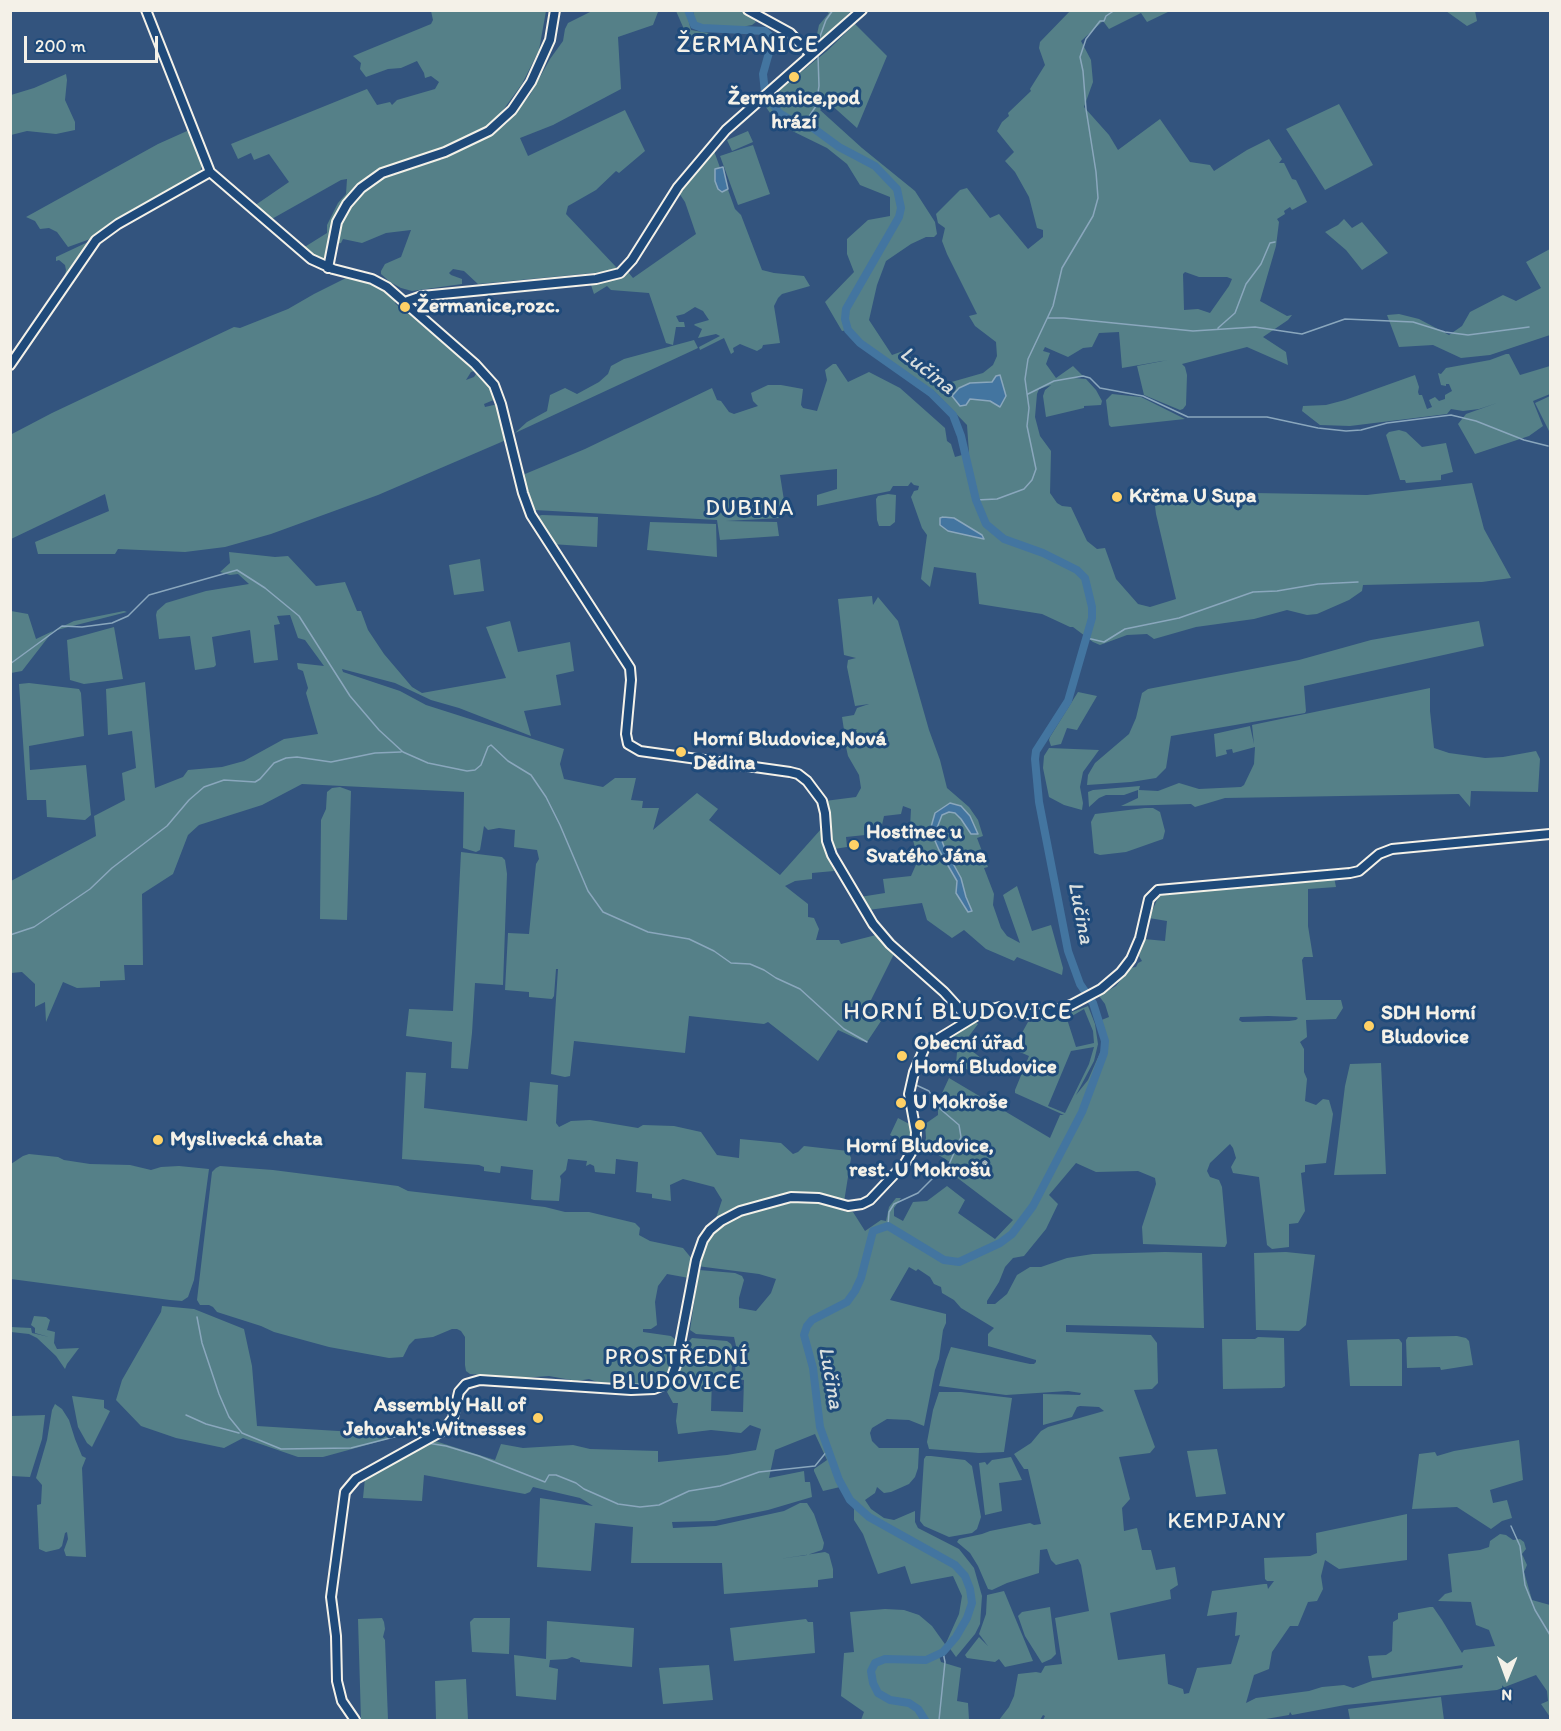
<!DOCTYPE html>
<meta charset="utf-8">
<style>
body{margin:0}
#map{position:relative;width:1561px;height:1731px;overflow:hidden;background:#33547e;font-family:Itim,sans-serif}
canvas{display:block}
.frame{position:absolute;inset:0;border:12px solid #f4f1e8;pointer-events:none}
.north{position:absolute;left:1477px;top:1647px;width:60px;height:60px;-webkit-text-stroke:4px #1f4a7a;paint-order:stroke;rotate:181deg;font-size:16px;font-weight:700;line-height:24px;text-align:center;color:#f4f1e8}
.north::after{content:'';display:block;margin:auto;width:21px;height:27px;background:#f4f1e8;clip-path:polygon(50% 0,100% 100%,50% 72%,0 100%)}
.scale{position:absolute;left:24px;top:36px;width:134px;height:27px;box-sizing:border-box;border:3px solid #f4f1e8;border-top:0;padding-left:8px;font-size:18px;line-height:21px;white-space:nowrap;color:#f4f1e8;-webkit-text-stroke:4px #1f4a7a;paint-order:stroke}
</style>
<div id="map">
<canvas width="1561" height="1731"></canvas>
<div class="frame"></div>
<div class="north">N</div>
<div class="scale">200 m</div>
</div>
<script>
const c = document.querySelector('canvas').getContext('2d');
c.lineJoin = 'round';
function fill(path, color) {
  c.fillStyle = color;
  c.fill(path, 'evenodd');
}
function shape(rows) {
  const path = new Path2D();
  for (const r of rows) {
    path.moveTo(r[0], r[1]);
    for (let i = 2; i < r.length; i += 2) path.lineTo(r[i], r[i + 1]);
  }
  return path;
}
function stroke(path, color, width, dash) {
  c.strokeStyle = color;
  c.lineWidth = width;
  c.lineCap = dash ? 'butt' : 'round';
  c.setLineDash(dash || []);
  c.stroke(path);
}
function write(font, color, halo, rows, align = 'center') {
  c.font = font + ' Itim,sans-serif';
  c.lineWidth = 6;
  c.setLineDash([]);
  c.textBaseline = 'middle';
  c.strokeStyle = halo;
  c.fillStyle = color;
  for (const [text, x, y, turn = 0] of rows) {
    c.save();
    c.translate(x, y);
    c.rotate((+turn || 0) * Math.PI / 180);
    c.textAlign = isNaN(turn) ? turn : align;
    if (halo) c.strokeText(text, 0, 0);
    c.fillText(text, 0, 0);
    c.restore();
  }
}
fill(shape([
 [482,10,483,12,546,11,539,50,522,84,498,117,498,120,488,128,435,153,441,160,491,135,507,123,530,95,550,59,563,41,565,29,568,23,592,11,686,11,691,30,715,34,711,38,691,45,676,11,658,12,653,25,618,37,621,89,553,125,520,138,528,156,625,110,645,151,619,173,616,171,596,190,568,206,566,214,617,268,604,272,478,284,464,271,453,269,449,273,451,275,462,279,462,284,412,291,401,288,390,282,381,274,381,271,385,264,401,257,411,230,386,233,362,243,343,239,341,243,326,246,326,255,323,259,310,254,303,248,327,233,327,225,338,203,346,194,347,179,341,180,270,220,254,206,289,182,269,154,254,160,251,153,238,159,231,144,367,89,377,105,390,102,392,105,397,100,435,89,439,82,431,76,425,78,424,73,417,61,401,68,388,69,366,77,360,69,361,63,353,56,431,24,433,20,431,11],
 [693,11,744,11,756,22,752,25,736,28,701,26,695,22],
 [826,11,851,11,824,39,816,39,819,25,829,13],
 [1070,11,1170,11,1147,22,1141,13,1109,29,1103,21,1081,41,1091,60,1093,82,1084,107,1109,135,1118,150,1160,119,1190,162,1210,165,1214,171,1247,150,1269,139,1282,159,1279,163,1284,163,1292,179,1296,180,1307,202,1292,210,1290,207,1284,211,1285,214,1277,219,1279,222,1276,246,1260,301,1287,316,1292,315,1288,320,1263,337,1286,352,1288,365,1247,347,1182,364,1185,367,1187,375,1186,405,1183,409,1180,410,1144,395,1137,366,1168,360,1122,368,1119,332,1099,333,1092,347,1083,348,1068,357,1045,347,1043,351,1050,353,1046,364,1056,378,1073,366,1083,376,1074,378,1086,379,1096,390,1102,401,1101,405,1084,406,1084,408,1046,417,1043,396,1045,390,1051,385,1039,389,1037,394,1035,417,1040,436,1051,451,1050,493,1057,503,1062,506,1071,507,1087,541,1097,549,1105,548,1116,579,1138,604,1150,607,1176,599,1156,514,1155,506,1159,504,1254,493,1367,495,1472,483,1484,529,1511,578,1482,582,1363,585,1362,591,1349,600,1317,614,1307,615,1287,610,1254,619,1196,627,1154,639,1147,634,1127,635,1100,645,1093,642,1073,627,1070,627,1042,614,979,604,976,573,934,567,930,587,921,579,927,535,922,528,911,497,914,491,918,490,919,486,914,485,911,482,908,486,893,486,890,491,817,506,817,495,837,489,837,469,780,475,786,513,780,518,726,521,777,522,779,536,720,540,717,520,534,510,531,506,526,488,524,475,525,474,585,449,712,388,717,400,721,401,729,412,734,414,758,406,753,401,751,393,768,385,781,385,803,389,801,405,803,408,817,411,827,380,825,370,833,364,836,364,848,382,869,372,900,388,945,428,947,441,951,444,955,457,969,453,967,425,935,392,857,338,849,330,842,331,825,302,854,272,847,254,847,239,868,220,890,216,890,197,860,185,847,164,827,148,778,124,763,103,827,51,855,24,887,56,857,128,828,102,820,110,862,148,915,191,935,222,937,234,934,237,926,237,911,244,886,261,877,285,869,320,892,355,906,350,917,368,945,382,948,383,983,373,993,365,997,356,996,342,975,326,969,316,977,314,947,254,942,241,945,228,938,223,936,214,960,190,967,188,990,218,999,214,1028,249,1043,237,1043,230,1037,228,1029,197,1015,172,1005,161,1014,152,997,131,1002,122,1009,116,1008,113,1031,91,1030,89,1045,65,1039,48,1040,42],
 [1185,272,1199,277,1227,277,1232,279,1229,286,1210,313,1198,309,1184,310,1183,274],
 [1446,11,1475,11,1477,21,1467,26],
 [66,74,67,80,65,100,75,122,75,130,56,134,27,131,11,135,11,95,34,88],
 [1339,104,1373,165,1325,190,1286,129],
 [187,131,190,134,202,164,200,173,177,188,165,191,93,238,68,247,57,232,49,228,40,229,35,221,26,217,158,144],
 [748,131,753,142,732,151,727,140],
 [753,145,770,194,738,205,720,156],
 [714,151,735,209,741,215,762,270,774,273,804,276,810,286,782,294,778,298,774,306,780,343,763,345,762,348,757,351,740,344,733,348,734,352,731,354,724,338,700,350,699,347,720,336,716,334,698,338,702,329,694,325,695,324,709,320,703,311,695,307,684,314,676,316,679,322,684,322,685,327,676,327,673,345,666,343,649,293,611,290,607,286,594,294,590,282,607,281,628,272,633,278,696,234,685,202,679,193],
 [1344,219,1352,228,1362,222,1388,253,1362,270,1346,250,1325,232,1338,225],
 [88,242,65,276,66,270,65,265,59,260,56,261,56,257],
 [1550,249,1550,335,1490,355,1461,358,1433,345,1399,347,1387,315,1399,314,1419,319,1449,335,1462,326,1470,312,1503,295,1516,301,1541,288,1526,262],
 [348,277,370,282,378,286,395,300,395,303,398,306,412,314,439,337,477,370,471,372,466,380,474,377,478,371,486,380,496,399,484,404,485,407,498,404,506,440,378,495,271,534,225,547,185,552,118,549,115,554,38,554,35,542,109,511,105,494,11,539,10,435,52,413,234,327,240,328,288,309,314,294],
 [694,340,698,348,515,433,527,422,547,411,550,395,565,388,577,394,599,382,608,374,611,366,624,359],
 [1506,354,1509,354,1520,375,1550,366,1550,394,1533,401,1543,426,1529,436,1475,454,1458,424,1466,414,1497,403,1479,409,1463,411,1451,409,1447,414,1350,426,1320,425,1302,411,1303,406,1326,405,1345,400,1415,375,1419,387,1418,392,1419,395,1422,395,1427,409,1432,407,1429,400,1435,397,1439,401,1445,399,1445,395,1452,391,1449,384,1446,384,1446,386,1441,385,1438,373,1441,374,1446,368,1490,360],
 [1112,394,1141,397,1185,419,1111,427,1109,425,1106,400],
 [1550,396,1550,433,1535,403],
 [1399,430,1406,432,1422,447,1446,443,1453,472,1441,475,1441,480,1406,483,1405,480,1400,480,1386,435,1389,432],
 [888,494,896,495,895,522,890,526,879,526,877,520,876,499,878,496],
 [542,515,598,517,597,547,551,544,534,517],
 [650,522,716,524,717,557,647,550],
 [229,552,275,557,288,556,316,586,345,582,357,611,361,611,368,630,384,654,412,687,422,693,506,678,486,627,510,621,518,652,570,642,574,671,556,675,561,705,524,711,531,736,459,708,431,700,395,683,342,669,343,672,400,691,426,705,564,749,560,764,564,779,603,787,615,778,636,778,631,800,643,801,642,808,659,808,653,830,697,793,718,809,709,820,780,875,822,828,825,851,834,871,812,873,812,879,795,881,785,886,808,904,808,917,814,918,819,929,816,940,839,940,841,944,876,935,894,954,866,1010,881,1021,867,1042,862,1041,838,1030,818,1061,768,1022,764,1024,689,1016,685,1053,574,1041,570,1076,565,1077,551,1074,558,969,556,969,554,996,552,999,529,997,529,992,505,990,508,933,529,934,536,864,539,859,537,850,514,847,515,830,499,828,488,830,484,826,480,850,476,852,463,848,464,792,302,784,262,805,199,825,188,835,173,874,142,894,143,965,124,965,125,980,100,981,100,987,77,988,63,982,46,1022,45,1002,35,1007,35,984,22,972,11,973,11,881,96,836,94,816,125,800,122,773,136,768,132,731,108,735,106,689,145,682,155,788,183,777,188,770,222,767,244,761,284,739,318,734,306,693,308,688,303,671,298,669,297,663,324,666,305,640,298,638,290,615,277,616,280,624,274,625,278,660,254,663,250,630,212,637,216,665,214,667,195,670,190,636,159,639,156,615,157,611,166,603,206,591,249,584,238,574,230,575,220,572,230,563],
 [480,559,484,591,454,595,449,565],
 [872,596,873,605,878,597,898,621,929,730,940,760,947,788,969,807,978,820,983,836,977,838,988,867,984,868,994,894,993,905,1001,928,1007,936,1020,943,1003,895,1017,886,1032,931,1051,925,1063,968,1062,975,1017,957,1014,961,986,949,964,930,952,938,927,920,922,903,868,910,860,897,885,893,883,879,911,876,918,860,910,828,911,809,903,806,901,814,884,816,882,825,864,827,865,835,846,837,847,847,834,849,825,801,856,797,861,788,859,775,848,756,846,747,848,738,857,729,844,730,842,717,854,715,857,708,869,704,855,706,847,667,848,660,856,658,844,655,838,599],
 [11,611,28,614,36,639,74,621,124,611,127,612,53,631,22,671,11,673],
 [1479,621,1484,646,1304,686,1306,711,1305,713,1171,736,1166,768,1156,778,1131,782,1087,785,1088,775,1095,763,1129,734,1136,718,1142,693,1148,689,1299,660,1371,640],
 [114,627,123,679,84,684,70,680,67,640],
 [29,683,79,689,81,693,84,736,29,746,30,770,86,765,91,815,85,820,47,817,46,800,27,800,19,684],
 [1430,688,1430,711,1434,748,1449,753,1485,758,1503,757,1536,751,1540,759,1538,792,1471,791,1470,807,1459,794,1225,798,1195,807,1191,804,1121,806,1138,798,1138,790,1124,795,1106,795,1099,798,1089,807,1088,792,1093,790,1140,786,1139,790,1158,791,1179,783,1199,789,1241,787,1244,785,1254,764,1255,747,1233,753,1232,749,1226,750,1227,754,1216,757,1214,734,1250,726,1254,744,1252,725],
 [1078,692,1097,696,1077,730,1067,728,1061,744,1051,746,1049,740,1050,737],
 [1049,748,1099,750,1083,772,1080,787,1083,803,1082,810,1064,805,1049,797,1043,768,1044,756],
 [340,787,351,791,347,920,320,919,321,820,326,809,327,792,332,788],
 [1145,808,1153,808,1160,812,1165,831,1163,839,1126,852,1100,855,1094,853,1091,822,1095,814],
 [461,852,502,857,505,860,507,874,503,985,475,983,472,1033,468,1069,451,1068,452,1042,406,1036,409,1009,453,1011],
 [1334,877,1336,887,1308,889,1308,926,1313,957,1304,957,1302,960,1306,1000,1341,1000,1343,1008,1336,1019,1306,1020,1307,1037,1300,1042,1304,1049,1304,1072,1307,1079,1305,1101,1316,1105,1323,1099,1329,1100,1333,1114,1326,1163,1305,1165,1305,1172,1301,1173,1305,1211,1298,1223,1289,1224,1289,1247,1272,1249,1267,1245,1259,1177,1233,1173,1231,1167,1236,1158,1233,1148,1230,1144,1210,1163,1207,1171,1210,1177,1219,1180,1222,1187,1227,1243,1225,1247,1143,1244,1142,1227,1156,1184,1155,1178,1138,1171,1096,1172,1076,1163,1049,1195,1058,1204,1046,1229,1024,1256,1013,1258,1005,1267,999,1282,987,1301,987,1304,995,1304,1007,1294,1017,1275,1030,1267,1041,1267,1067,1258,1093,1254,1165,1252,1202,1253,1204,1328,1066,1325,1066,1332,1151,1335,1157,1343,1158,1383,1152,1389,1134,1390,1155,1447,1150,1453,1119,1457,1130,1499,1122,1508,1124,1531,1137,1528,1142,1550,1151,1550,1156,1570,1175,1567,1178,1585,1170,1590,1171,1599,1110,1613,1118,1660,1165,1654,1168,1684,1183,1689,1184,1694,1189,1693,1197,1668,1231,1664,1240,1635,1235,1636,1237,1612,1207,1616,1212,1591,1264,1584,1267,1584,1268,1589,1274,1581,1267,1581,1265,1579,1264,1558,1310,1556,1317,1553,1316,1533,1407,1514,1407,1560,1339,1569,1325,1560,1321,1576,1323,1589,1317,1601,1308,1602,1298,1626,1290,1626,1272,1652,1269,1669,1254,1675,1246,1703,1256,1698,1309,1691,1322,1687,1344,1685,1353,1688,1372,1681,1462,1668,1463,1665,1372,1678,1368,1656,1386,1655,1392,1651,1393,1622,1398,1619,1398,1613,1430,1607,1433,1607,1442,1620,1462,1653,1464,1650,1495,1646,1489,1630,1476,1625,1471,1602,1438,1601,1445,1594,1452,1592,1448,1554,1480,1550,1489,1547,1490,1541,1500,1534,1506,1535,1513,1540,1520,1539,1524,1542,1526,1549,1522,1554,1527,1565,1524,1572,1532,1600,1550,1605,1550,1717,1541,1704,1548,1701,1547,1691,1536,1675,1497,1690,1345,1705,1292,1715,1290,1712,1289,1715,1260,1720,1043,1720,1045,1716,1043,1715,1040,1720,999,1720,1009,1707,1014,1696,1018,1674,1036,1672,1041,1673,1045,1666,1062,1664,1055,1618,1089,1611,1081,1565,1078,1559,1056,1565,1051,1560,1047,1549,1040,1550,1039,1573,1007,1583,992,1590,988,1589,978,1566,970,1553,957,1542,959,1539,982,1534,990,1531,1030,1523,1034,1525,1041,1524,1028,1469,1024,1469,1014,1454,1031,1443,1041,1431,1048,1427,1104,1411,1099,1407,1080,1406,1077,1407,1072,1417,1043,1425,1043,1394,1080,1395,1081,1393,1068,1391,1006,1395,939,1386,946,1360,951,1347,1030,1364,1034,1364,1036,1362,1036,1360,988,1346,988,1334,994,1328,961,1308,954,1300,942,1293,941,1287,934,1284,930,1277,918,1269,916,1271,909,1267,890,1300,946,1314,946,1323,943,1330,939,1359,935,1370,924,1426,909,1420,887,1419,872,1428,870,1433,872,1441,879,1448,919,1448,918,1468,915,1477,909,1484,891,1492,884,1493,877,1487,875,1493,865,1500,871,1509,884,1518,894,1520,915,1511,915,1522,918,1528,959,1549,974,1568,982,1596,980,1624,975,1634,956,1657,946,1643,959,1614,962,1596,953,1576,911,1584,905,1566,878,1574,863,1534,854,1520,854,1509,840,1487,823,1491,814,1471,814,1469,827,1460,815,1434,775,1450,769,1478,804,1471,805,1482,810,1482,812,1497,768,1510,714,1521,672,1522,673,1528,716,1526,784,1511,800,1503,807,1503,814,1514,824,1543,823,1548,822,1550,807,1555,779,1559,825,1552,829,1554,833,1569,833,1578,818,1580,818,1587,724,1594,722,1563,631,1563,633,1527,595,1523,591,1571,537,1567,540,1498,593,1506,580,1498,533,1487,530,1492,525,1494,424,1475,422,1501,363,1498,365,1478,435,1441,495,1460,501,1444,523,1448,573,1445,590,1449,658,1451,658,1462,727,1455,756,1450,761,1429,750,1425,741,1433,711,1430,678,1434,676,1421,678,1403,673,1403,667,1392,676,1377,682,1357,687,1351,689,1341,692,1338,727,1341,731,1344,733,1349,731,1379,712,1378,711,1411,743,1412,744,1380,735,1379,736,1346,734,1337,696,1334,690,1330,699,1270,735,1273,742,1276,744,1280,739,1298,739,1308,756,1311,771,1293,776,1279,759,1274,697,1266,702,1249,711,1234,727,1220,724,1215,715,1221,722,1200,714,1187,683,1179,670,1185,671,1201,652,1198,652,1194,636,1192,638,1162,616,1159,615,1174,595,1172,594,1166,590,1164,586,1166,587,1161,568,1159,566,1170,560,1176,561,1180,559,1201,534,1200,531,1199,533,1170,501,1166,500,1173,484,1171,484,1167,479,1165,402,1159,406,1072,426,1073,424,1108,527,1121,530,1082,558,1085,556,1123,559,1127,571,1121,590,1120,638,1128,643,1125,674,1126,701,1132,717,1155,739,1158,740,1139,781,1143,793,1154,798,1152,804,1146,848,1151,851,1158,844,1202,824,1196,802,1193,788,1194,776,1198,808,1200,827,1203,846,1212,853,1212,865,1231,881,1220,886,1221,889,1207,896,1198,901,1198,894,1208,894,1216,903,1221,913,1202,927,1201,947,1186,965,1200,958,1213,995,1239,1013,1220,947,1170,950,1162,924,1146,926,1138,925,1124,938,1115,938,1102,949,1078,1050,1138,1060,1115,1064,1115,1015,1093,1015,1090,1029,1056,1013,1049,1028,1022,1031,1022,1033,1019,1055,1019,1088,1006,1095,1024,1098,1044,1094,1061,1076,1095,1088,1080,1103,1046,1099,1021,1109,1017,1105,1004,1099,996,1116,986,1130,968,1136,967,1138,963,1142,961,1139,956,1144,939,1165,941,1167,921,1149,918,1160,893],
 [1084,1009,1093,1031,1094,1043,1076,1047,1067,1019],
 [1268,1016,1296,1017,1298,1018,1296,1020,1289,1021,1242,1022,1239,1020,1240,1017],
 [1094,1047,1089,1064,1065,1113,1048,1106,1071,1051],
 [975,1022,978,1024,963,1044,981,1058,980,1064,974,1073,956,1064,957,1052,941,1039],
 [1381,1063,1386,1174,1334,1175,1345,1086,1350,1064],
 [898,1118,911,1125,910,1143,907,1144,890,1135],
 [29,1154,58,1157,64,1160,90,1164,130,1165,151,1170,161,1167,179,1166,209,1169,194,1280,188,1297,182,1301,170,1300,11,1279,11,1164,23,1156],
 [220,1166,273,1170,398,1186,408,1191,545,1207,565,1212,589,1212,635,1223,640,1228,639,1235,650,1241,683,1248,692,1259,689,1278,667,1274,658,1286,655,1302,657,1325,651,1329,643,1329,643,1332,671,1336,676,1340,676,1349,671,1364,665,1376,648,1384,626,1384,597,1382,589,1379,577,1381,549,1376,521,1378,470,1374,466,1371,465,1365,465,1337,461,1331,457,1329,452,1329,433,1337,415,1339,409,1345,403,1357,389,1358,329,1347,274,1332,261,1326,217,1312,213,1307,209,1305,200,1305,197,1300,212,1172,216,1168],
 [1286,1252,1315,1255,1306,1325,1299,1331,1256,1330,1254,1253],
 [162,1306,194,1309,244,1329,252,1366,257,1426,403,1435,323,1457,298,1457,243,1438,224,1448,176,1438,141,1426,116,1400,122,1380,161,1312],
 [34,1316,46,1317,50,1320,47,1330,55,1332,54,1343,57,1349,79,1348,67,1364,65,1369,56,1356,37,1338,29,1334,11,1332,11,1327,31,1328,32,1333,49,1337,35,1333,35,1328,31,1325],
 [1457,1336,1466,1338,1469,1341,1473,1365,1441,1370,1440,1367,1407,1368,1406,1340,1408,1337],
 [1258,1337,1284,1338,1285,1386,1282,1388,1223,1389,1222,1339,1255,1339],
 [1399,1339,1402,1343,1402,1386,1350,1386,1347,1340],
 [939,1392,961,1392,1012,1398,1004,1452,979,1453,929,1449,927,1442,933,1410],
 [72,1396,104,1400,104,1408,110,1411,92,1447,87,1443,78,1427],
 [55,1404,62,1409,69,1420,75,1439,82,1456,86,1458,82,1468,86,1557,66,1556,64,1550,68,1539,67,1532,65,1533,62,1546,59,1549,46,1552,39,1549,37,1505,41,1504,42,1485,36,1478,47,1440,52,1410],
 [45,1415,42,1439,30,1477,11,1476,11,1416],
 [1519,1440,1523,1480,1490,1490,1493,1503,1507,1500,1512,1518,1502,1521,1491,1529,1457,1507,1412,1509,1419,1454,1435,1452,1437,1456,1454,1451],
 [1217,1449,1226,1494,1196,1497,1187,1451],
 [931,1456,965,1460,972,1466,981,1517,977,1529,972,1533,949,1537,924,1526,920,1521,924,1459,926,1456],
 [1011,1457,1022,1480,999,1483,1002,1511,985,1515,979,1463,985,1462,987,1465,992,1460],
 [1004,1591,1033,1661,1005,1667,999,1659,995,1662,967,1658,965,1655,979,1637,988,1646,979,1634,986,1614,987,1595],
 [1050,1607,1056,1654,1051,1659,1042,1663,1025,1636,1018,1616,1022,1612],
 [885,1609,904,1610,919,1615,932,1626,947,1647,943,1652,938,1653,941,1662,961,1668,957,1701,968,1703,969,1720,861,1720,864,1712,841,1696,844,1653,854,1652,850,1612],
 [382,1618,384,1622,385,1629,383,1637,385,1640,388,1720,361,1720,358,1619],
 [474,1618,510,1618,509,1654,472,1652,470,1622],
 [806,1619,808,1622,813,1622,815,1653,734,1661,730,1628],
 [547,1621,634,1628,632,1667,580,1662,580,1660,572,1657,567,1659,550,1660,549,1667,558,1669,556,1700,516,1696,514,1655,546,1659],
 [709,1665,713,1700,663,1704,659,1668],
 [466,1679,468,1720,436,1720,435,1681],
 [1441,1697,1444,1720,1350,1720,1348,1709]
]), '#558088');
const water = shape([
 [723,167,728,189,722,192,718,189,715,181,715,169,723,167],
 [1000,375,1006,396,1000,407,990,401,970,399,966,405,960,406,952,396,959,388,970,383,992,382,996,376,1000,375],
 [943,517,954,518,982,535,984,539,948,531,940,525,940,518,943,517],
 [950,803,961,806,970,816,978,834,971,834,961,819,955,813,949,812,942,815,937,828,945,849,961,878,966,897,972,911,968,912,956,893,957,881,939,850,932,834,931,827,935,813,950,803]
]);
fill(water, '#4375a0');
stroke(water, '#8aa7bd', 1.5);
stroke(shape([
 [818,42,826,20,833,10],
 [809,125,810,115,816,106,819,86,818,55],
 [1048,318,1064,318,1193,331,1255,327,1302,334,1345,319,1413,322,1445,332,1468,335,1529,327],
 [1218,328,1235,313,1246,284,1261,264,1270,243,1275,242],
 [1028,394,1054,381,1083,376,1090,378,1100,388,1143,396,1188,417,1267,417,1318,428,1346,431,1361,430,1387,423,1451,415,1476,421,1524,440,1548,446],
 [976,500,997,499,1024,489,1032,480,1036,469,1027,426,1029,408,1025,379,1028,359,1053,306,1062,268,1093,216,1098,198,1096,172,1086,109,1083,71,1080,57,1086,39,1100,21,1104,21,1106,16,1115,10],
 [1087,638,1104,642,1125,629,1179,618,1253,592,1277,591,1318,584,1358,582],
 [10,664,62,626,82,627,112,623,128,616,149,595,237,570,265,588,299,616,350,696,379,730,403,752,428,763,467,771,475,770,481,765,488,747,491,745,508,761,531,775,546,797,560,825,588,891,603,912,648,932,689,939,714,951,731,963,750,964,764,970,776,978,800,989,844,1029,867,1042],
 [10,935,34,927,90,889,112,868,167,826,189,800,204,787,224,780,255,782,260,779,274,763,286,758,297,757,331,762,375,753,401,752],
 [916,1085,929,1091,938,1107,959,1125,961,1137,947,1169],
 [888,1226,889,1212,894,1204,918,1193,934,1177],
 [197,1317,202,1343,219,1394,229,1417,242,1433,281,1449,351,1448,402,1435,415,1434,421,1439],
 [186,1415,206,1424,239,1433],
 [427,1443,446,1446,479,1456,545,1482,549,1475,556,1475,576,1483,584,1489,618,1504,640,1507,659,1505,689,1491,720,1486,759,1472,815,1466,828,1450],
 [1511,1526,1520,1546,1525,1585,1535,1610,1550,1635],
 [939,1720,945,1662,943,1652]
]), '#8aa7bd', 1.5);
stroke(shape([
 [688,10,694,25,702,28,765,31,771,37,770,49,763,74,765,92,779,113,789,119,809,125,839,147,875,166,897,189,901,208,899,217,846,309,845,319,848,330,860,343,931,393,953,415,961,436,976,500,986,524,1004,539,1043,553,1077,570,1085,578,1092,607,1092,618,1068,701,1036,751,1035,759,1039,802,1068,951,1080,984,1093,1003,1105,1041,1104,1053,1082,1112,1033,1206,1012,1234,1000,1243,959,1262,944,1260,888,1226,873,1231,861,1278,855,1291,847,1302,812,1320,807,1326,804,1335,813,1368,820,1427,839,1480,850,1500,869,1517,955,1565,965,1576,970,1589,972,1603,967,1618,956,1637,943,1652,926,1660,885,1659,875,1663,871,1671,873,1683,878,1693,890,1700,909,1703,918,1709,925,1720]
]), '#4375a0', 8);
const secondary = shape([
 [146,10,210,172,311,259,333,269,372,279,387,287,475,364,494,385,501,404,523,493,531,515,630,668,631,680,626,734,628,744,640,751,790,772,798,774,807,781,822,801,825,813,827,841,832,855,873,924,890,944,944,992,964,1014,966,1022],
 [748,10,790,33,811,55],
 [328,268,337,222,347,204,361,188,382,173,445,152,489,131,512,110,531,82,550,40,555,10],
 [405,302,422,296,596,279,620,273,632,260,678,187,726,130,862,10],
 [10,365,96,240,118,224,210,172],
 [355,1720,342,1701,337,1681,336,1636,331,1597,345,1492,356,1479,444,1430,453,1418,459,1392,466,1384,480,1380,631,1390,654,1389,664,1385,672,1376,676,1365,696,1260,703,1240,710,1230,721,1221,740,1211,791,1197,819,1198,848,1206,862,1204,870,1200,905,1163,915,1146,916,1132,909,1094,914,1072,925,1047,984,1011,1000,1007,1026,1014,1049,1013,1071,1005,1101,989,1121,972,1131,959,1140,938,1149,899,1158,890,1350,873,1359,871,1379,854,1392,849,1550,834]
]);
stroke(secondary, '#f4f1e8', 12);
stroke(secondary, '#1f4a7a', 8);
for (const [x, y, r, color] of [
 [794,77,6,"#ffd166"],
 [405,307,6,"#ffd166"],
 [1117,497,6,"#ffd166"],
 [681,752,6,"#ffd166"],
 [854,845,6,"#ffd166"],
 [1369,1026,6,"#ffd166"],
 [902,1056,6,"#ffd166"],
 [901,1103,6,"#ffd166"],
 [920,1125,6,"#ffd166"],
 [158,1140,6,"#ffd166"],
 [538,1418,6,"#ffd166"]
]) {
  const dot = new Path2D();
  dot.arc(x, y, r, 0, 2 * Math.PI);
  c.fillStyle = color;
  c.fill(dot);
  stroke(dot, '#1f4a7a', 2);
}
write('bold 21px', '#f4f1e8', '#1f4a7a', [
 ["Žermanice,pod",794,99,"center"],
 ["hrází",794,123,"center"],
 ["Žermanice,rozc.",417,307],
 ["Krčma U Supa",1129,497],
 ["Horní Bludovice,Nová",693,740],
 ["Dědina",693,764],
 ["Hostinec u",866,833],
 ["Svatého Jána",866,857],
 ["SDH Horní",1381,1014],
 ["Bludovice",1381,1038],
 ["Obecní úřad",914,1044],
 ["Horní Bludovice",914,1068],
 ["U Mokroše",913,1103],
 ["Myslivecká chata",170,1140],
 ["Horní Bludovice,",920,1147,"center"],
 ["rest. U Mokrošů",920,1171,"center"],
 ["Assembly Hall of",526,1406,"right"],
 ["Jehovah's Witnesses",526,1430,"right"]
], 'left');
write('italic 22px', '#d9dedd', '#1f4a7a', [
 ["Lučina",927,371,38],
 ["Lučina",1080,913,79],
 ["Lučina",830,1378,80]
]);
c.letterSpacing = '1.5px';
write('22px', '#f4f1e8', '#1f4a7a', [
 ["DUBINA",750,509],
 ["PROSTŘEDNÍ",677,1358],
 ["BLUDOVICE",677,1383],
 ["KEMPJANY",1227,1522]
]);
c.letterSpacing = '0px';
c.letterSpacing = '1.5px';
write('24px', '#f4f1e8', '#1f4a7a', [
 ["ŽERMANICE",748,46],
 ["HORNÍ BLUDOVICE",958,1013]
]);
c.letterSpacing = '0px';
</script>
